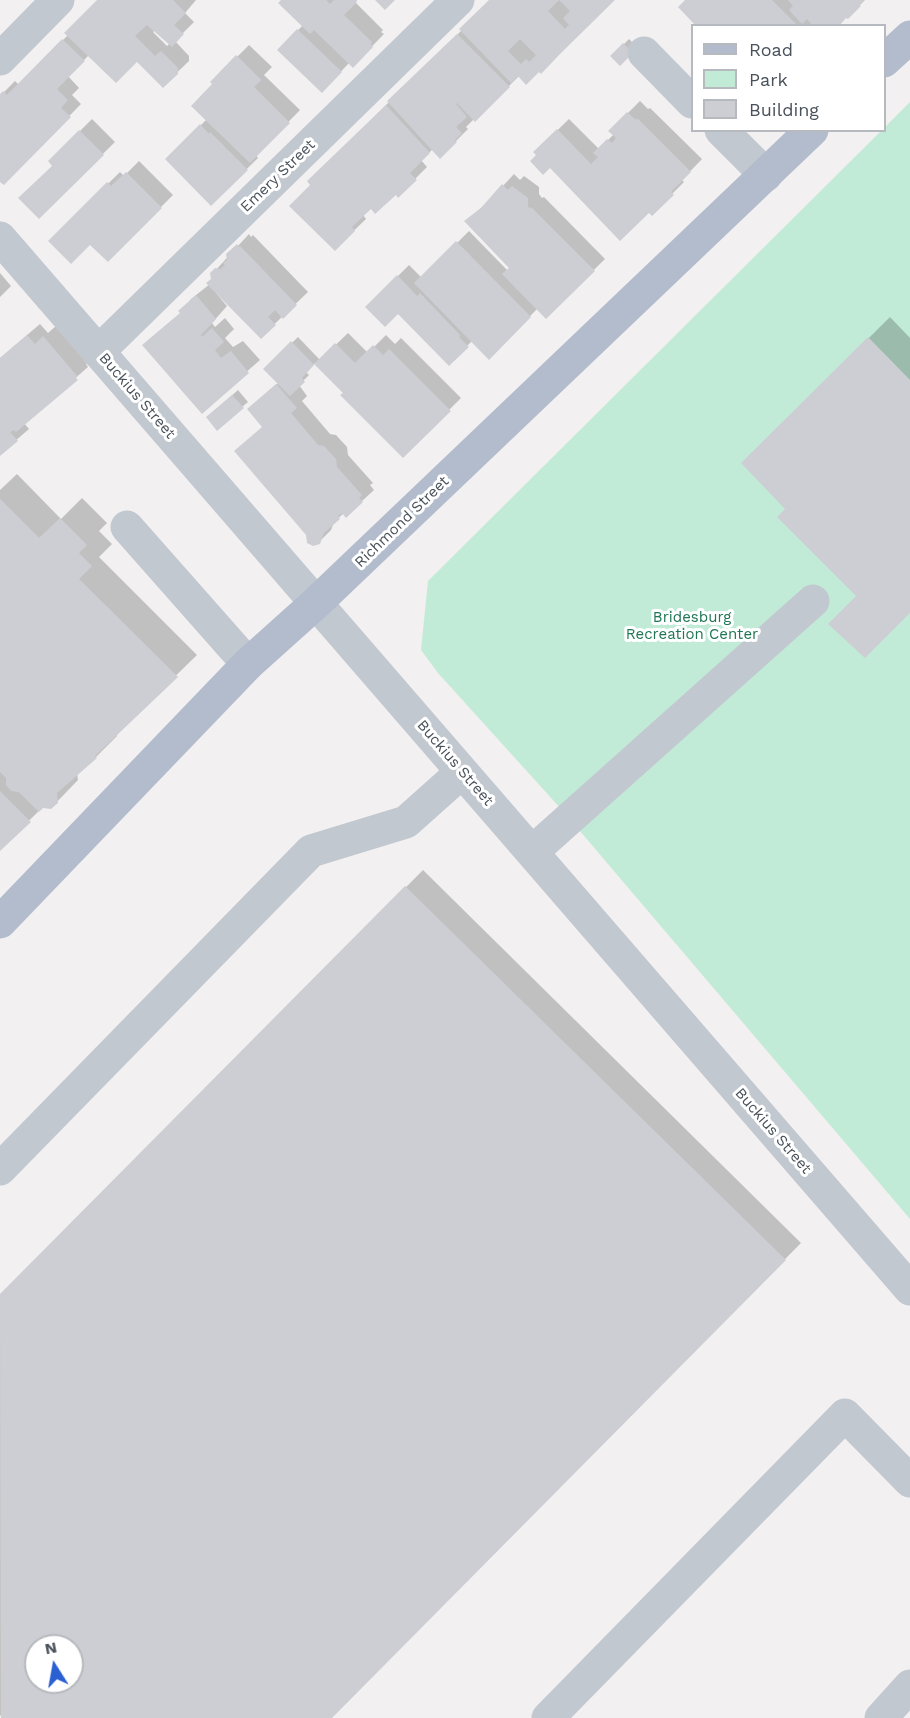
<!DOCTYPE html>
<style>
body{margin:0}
#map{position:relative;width:910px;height:1718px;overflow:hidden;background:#f2f0f0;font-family:"Work Sans",sans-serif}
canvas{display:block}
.legend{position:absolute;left:691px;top:24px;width:195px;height:108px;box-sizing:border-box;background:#fff;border:2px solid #b6b9bd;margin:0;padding:8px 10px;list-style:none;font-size:18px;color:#49515b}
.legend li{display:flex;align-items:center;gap:12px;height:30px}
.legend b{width:30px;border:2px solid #b6b9bd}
.north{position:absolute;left:24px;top:1634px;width:60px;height:60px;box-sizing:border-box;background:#fff;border:2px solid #b6b9bd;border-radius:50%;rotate:349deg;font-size:16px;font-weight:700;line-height:24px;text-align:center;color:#49515b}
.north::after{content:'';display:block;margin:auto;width:21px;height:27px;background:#2a60d1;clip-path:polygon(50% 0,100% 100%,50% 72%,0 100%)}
</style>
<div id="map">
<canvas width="910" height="1718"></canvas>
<ul class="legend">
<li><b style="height:8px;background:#b2bccc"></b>Road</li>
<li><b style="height:16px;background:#c2ebd7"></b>Park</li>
<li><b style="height:16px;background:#cdced4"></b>Building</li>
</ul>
<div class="north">N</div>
</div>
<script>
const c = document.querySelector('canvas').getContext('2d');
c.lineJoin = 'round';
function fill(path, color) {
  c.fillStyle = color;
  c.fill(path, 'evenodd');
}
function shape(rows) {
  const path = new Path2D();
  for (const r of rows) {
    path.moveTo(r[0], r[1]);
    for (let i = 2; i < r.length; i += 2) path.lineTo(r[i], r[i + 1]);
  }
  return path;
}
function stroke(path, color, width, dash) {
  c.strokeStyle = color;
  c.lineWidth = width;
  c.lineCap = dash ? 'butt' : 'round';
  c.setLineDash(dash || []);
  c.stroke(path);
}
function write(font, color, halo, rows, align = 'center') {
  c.font = font + ' "Work Sans",sans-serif';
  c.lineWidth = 6;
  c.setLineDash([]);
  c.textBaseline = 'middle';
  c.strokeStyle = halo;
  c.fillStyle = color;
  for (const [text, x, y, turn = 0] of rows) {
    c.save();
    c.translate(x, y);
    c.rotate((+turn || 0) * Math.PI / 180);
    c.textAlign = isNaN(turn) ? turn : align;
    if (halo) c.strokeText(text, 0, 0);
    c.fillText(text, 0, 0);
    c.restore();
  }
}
fill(shape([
 [910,102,910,1219,562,810,438,673,421,650,428,581,881,131,884,130,885,127]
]), '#c2ebd7');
fill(shape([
 [99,0,196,0,185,13,194,22,175,41,189,56,189,61,163,86,137,60,89,55,68,76,79,88,72,95,81,104,4,183,0,180,0,96,15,81,19,85,68,35],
 [155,30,170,43,167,46,153,32],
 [283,0,357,0,355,2,383,30,381,32,384,34,353,66,349,63,333,80,279,50,303,25],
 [491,0,613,0,539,70,519,76,475,120,474,119,466,127,468,129,440,157,433,149,421,160,427,167,398,196,396,193,371,207,363,215,366,219,335,249,312,185,309,181,462,30],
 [687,0,865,0,848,17,846,15,836,26,698,26],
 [629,39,637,47,612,56],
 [249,45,272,67,264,75,300,110,256,155,258,158,211,204,167,159,207,119,214,84,212,82],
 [640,101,648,109,650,108,702,159,682,180,684,182,652,214,535,152,569,119,599,149,614,134,610,131],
 [92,119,115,142,39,217,54,166,50,161],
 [139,161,173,195,108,260,90,243,50,241,120,172,124,176],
 [514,174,520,180,524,176,539,187,539,194,542,198,544,197,605,259,546,317,538,308,489,358,473,340,449,364,398,312,367,307,409,265,422,278,469,231,508,271,510,268,466,221,490,200],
 [249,234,251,237,253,235,308,292,261,337,217,292,216,293,227,306,212,323,215,327,225,318,234,329,225,338,233,347,243,341,260,360,202,411,181,312,191,299,210,284,212,279,212,274],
 [0,273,11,286,0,297],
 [890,317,910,338,910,610,858,596,788,509,743,463],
 [40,324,48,333,56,326,87,363,86,364,88,367,24,423,29,429,0,454,0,358],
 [348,333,368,353,386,335,395,344,401,338,461,398,403,456,315,363,306,372,309,375,299,385,307,396,302,401,330,434,336,435,347,447,348,455,373,483,370,485,374,490,346,516,344,513,334,522,331,530,319,542,307,535,263,426,261,398,278,383,265,369,298,337,320,360],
 [238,390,248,402,242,407,213,412],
 [17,474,61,519,82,498,107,523,99,531,112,544,99,557,197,655,116,734,117,736,96,757,77,773,78,780,51,808,43,807,0,849,0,490],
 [423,870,801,1243,330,1718,3,1718,0,1715,0,1296],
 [36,1646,72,1646,72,1682,36,1682]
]), '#0003');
fill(shape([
 [97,0,173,0,186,13,174,25,184,34,172,47,147,25,135,36,155,56,161,51,178,68,178,74,163,88,137,62,116,83,64,33],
 [281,0,326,0,330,4,334,0,356,0,357,2,344,15,372,42,371,44,373,47,353,68,314,30,310,34,278,3],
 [375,0,395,0,385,10],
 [489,0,615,0,560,54,541,74,539,72,526,85,518,76,511,83,459,29],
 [559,0,570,11,563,18,569,25,565,29,548,11],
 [520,39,536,55,529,62,526,59,521,64,508,51],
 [685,0,772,0,798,26,696,26,678,7],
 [788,0,864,0,859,5,861,6,848,19,846,18,839,26,813,26,807,19,802,24,789,10,793,6],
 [297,29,342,72,322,93,277,50],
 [457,34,510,87,475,122,457,103,456,104,467,117,456,127,462,133,455,140,457,142,440,159,387,101],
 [62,39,85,61,57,89,68,100,61,108,71,117,4,185,0,182,0,94,3,91,7,95],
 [623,43,633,53,620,66,610,56],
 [236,55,261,80,254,87,290,123,250,163,191,106,212,84,210,82],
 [386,105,430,153,410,173,417,180,398,198,396,195,375,214,371,209,352,227,355,231,335,251,289,206,310,185,307,181],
 [627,112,636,120,637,118,691,172,671,192,674,195,652,216,649,213,620,241,550,168,543,175,530,161,536,155,533,152,557,129,591,164,598,157,593,153,607,139,612,143,616,138,608,131],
 [200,124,209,134,210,132,248,170,211,206,165,159],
 [79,130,104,155,39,219,18,198,52,166,48,161],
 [126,172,162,208,108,262,90,245,71,264,48,241,107,182,111,186],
 [502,184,508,190,512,186,528,198,528,206,530,209,531,207,595,271,546,319,502,274,509,268,464,221,481,208],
 [456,241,531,317,489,360,414,283],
 [237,244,239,247,240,246,297,305,283,319,275,310,268,317,276,325,261,339,206,283,211,279,210,273,215,268,221,269,225,265,223,263,227,260,226,254],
 [397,275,417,296,420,293,460,335,459,337,469,347,449,366,398,314,385,327,365,307],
 [196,295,216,319,201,335,202,337,212,328,224,342,215,350,221,358,231,351,249,373,202,414,142,345,180,313,178,311],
 [27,335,35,344,43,336,77,376,75,377,78,380,16,432,14,430,10,432,18,441,0,456,0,358],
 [868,337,910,380,910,613,865,658,828,624,856,596,777,517,785,509,741,463],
 [291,341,314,365,302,378,305,382,290,396,263,369],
 [335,343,355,363,373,345,383,355,389,349,451,411,403,458,340,395,343,393,314,364],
 [276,384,297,408,291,413,318,445,324,446,336,459,337,467,362,495,359,498,363,502,346,518,342,513,338,516,340,519,324,533,320,544,313,546,307,543,306,535,234,451,262,427,247,409],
 [232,395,244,408,217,431,206,417],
 [0,499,39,538,60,518,87,545,79,553,92,566,79,579,178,677,95,756,97,758,57,793,58,803,51,809,43,808,39,812,19,792,11,791,6,785,6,778,0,772],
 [0,791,31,822,0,851],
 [405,886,786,1260,332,1718,1,1718,0,1294],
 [36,1646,72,1646,72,1682,36,1682]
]), '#cdced4');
stroke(shape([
 [644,53,692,102],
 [0,59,58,0],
 [721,130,766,175],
 [0,238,910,1289],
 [98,352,458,0],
 [127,527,248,664],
 [532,852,813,601],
 [0,1169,311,851,406,822,462,772],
 [548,1718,845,1415,910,1481],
 [881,1718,910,1686]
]), '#c2c8d0', 33);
stroke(shape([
 [884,61,910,37],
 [0,922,248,664,316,603,812,130]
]), '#b2bccc', 33);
write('15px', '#49515b', '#fff', [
 ["Emery Street",278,176,-44],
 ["Buckius Street",137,396,49],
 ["Richmond Street",402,522,-44],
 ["Buckius Street",455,763,49],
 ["Buckius Street",773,1131,49]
]);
write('15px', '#207655', '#fff', [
 ["Bridesburg",692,618],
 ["Recreation Center",692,635]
]);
</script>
